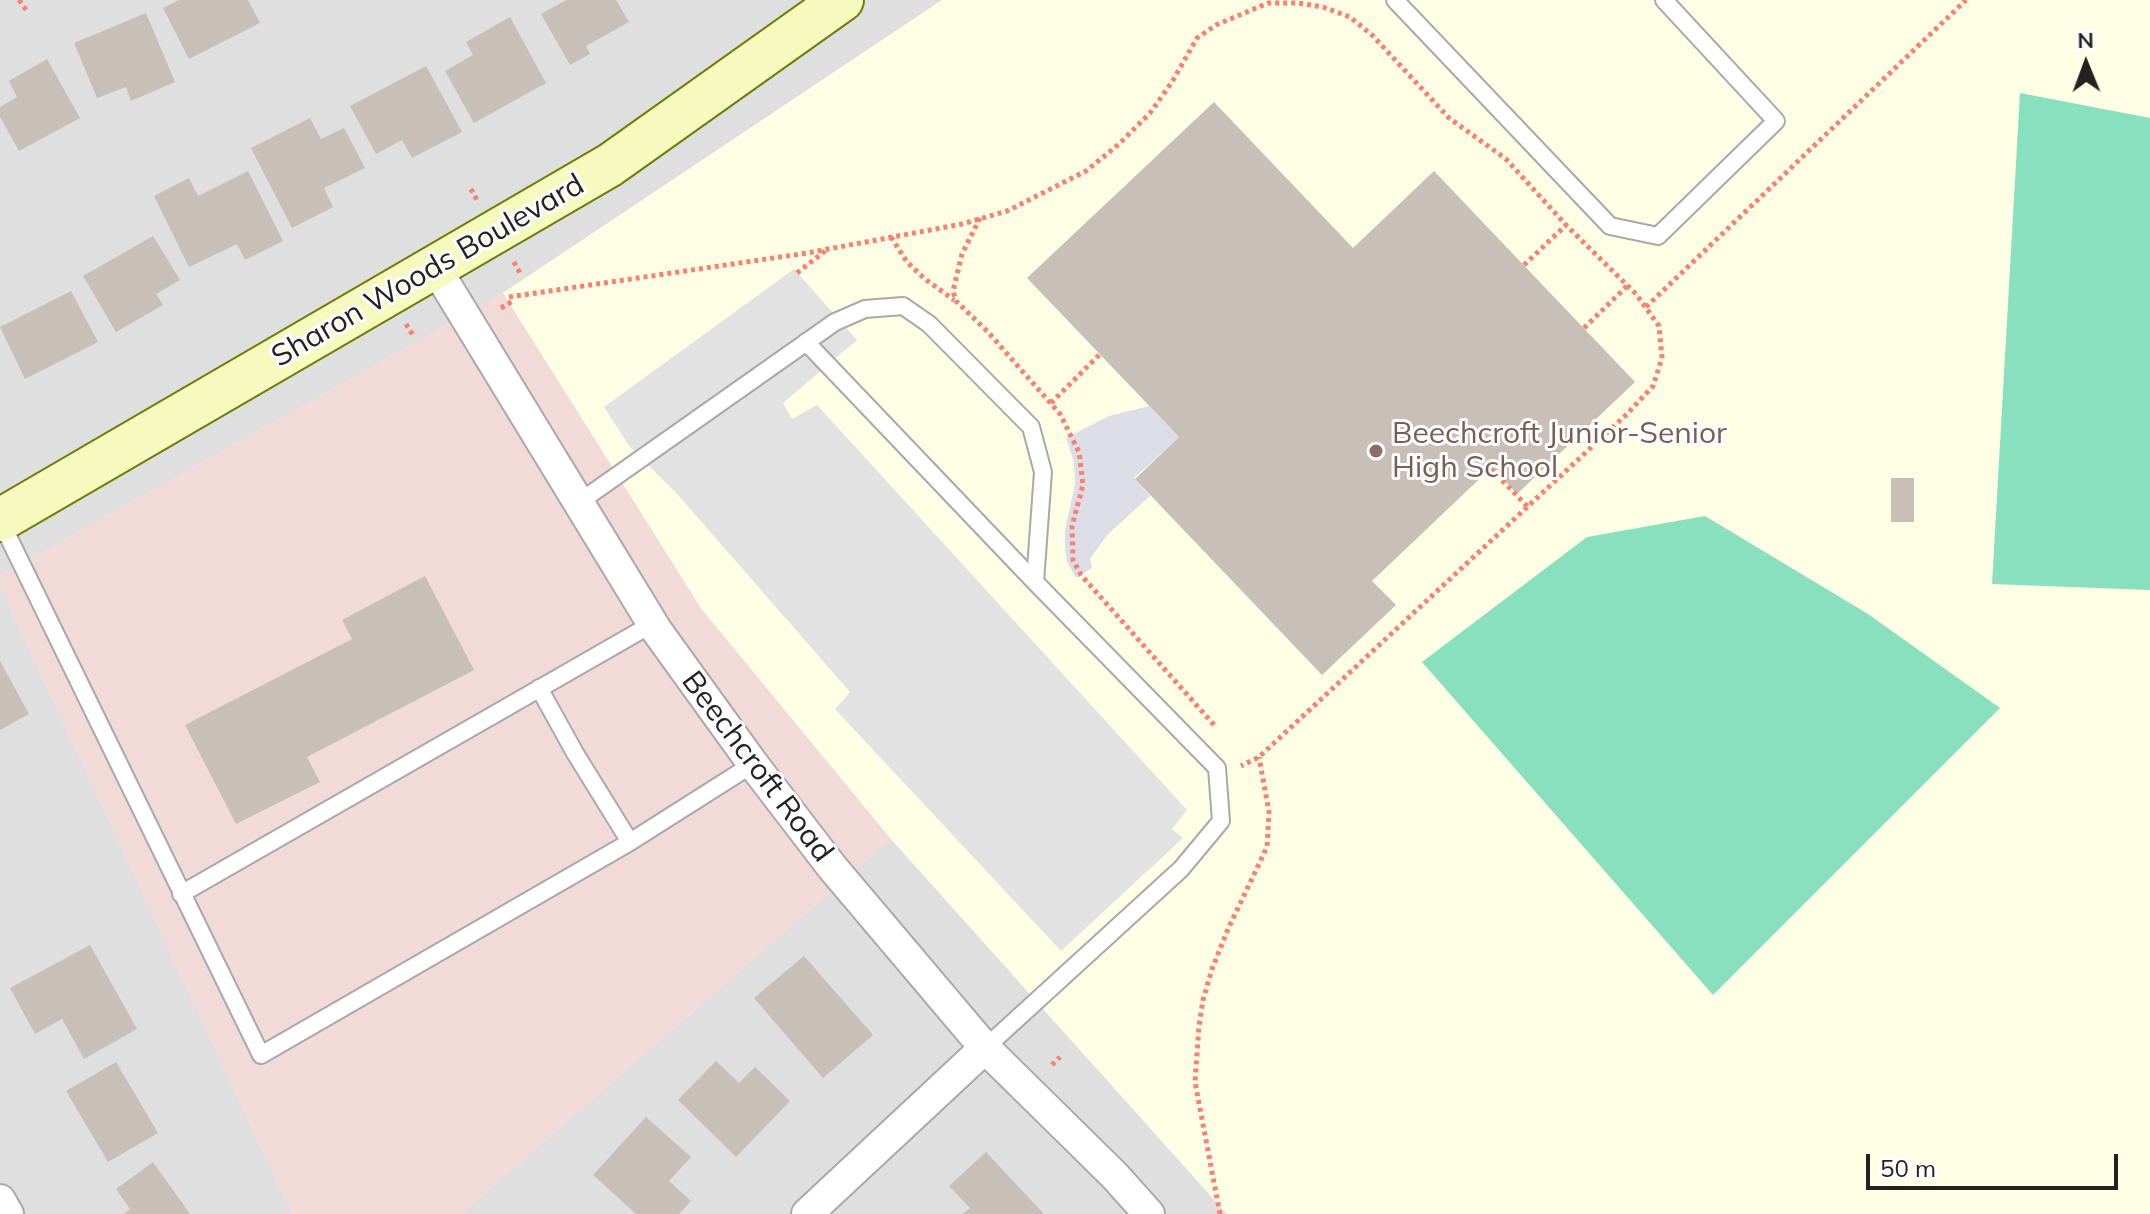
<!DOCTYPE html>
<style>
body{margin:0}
#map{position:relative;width:2150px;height:1214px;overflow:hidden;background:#f2efe9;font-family:Mulish,sans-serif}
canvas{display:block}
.north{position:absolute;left:2046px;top:24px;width:80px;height:80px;-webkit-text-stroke:6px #fff;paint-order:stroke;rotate:359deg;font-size:22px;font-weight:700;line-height:32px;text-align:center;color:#222}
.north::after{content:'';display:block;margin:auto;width:28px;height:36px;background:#222;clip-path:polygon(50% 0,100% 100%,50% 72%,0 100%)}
.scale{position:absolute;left:1866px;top:1154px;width:252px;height:36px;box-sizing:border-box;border:4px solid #222;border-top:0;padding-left:10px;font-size:24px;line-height:28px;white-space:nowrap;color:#222;-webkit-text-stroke:6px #fff;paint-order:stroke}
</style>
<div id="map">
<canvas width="2150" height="1214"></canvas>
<div class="north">N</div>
<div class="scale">50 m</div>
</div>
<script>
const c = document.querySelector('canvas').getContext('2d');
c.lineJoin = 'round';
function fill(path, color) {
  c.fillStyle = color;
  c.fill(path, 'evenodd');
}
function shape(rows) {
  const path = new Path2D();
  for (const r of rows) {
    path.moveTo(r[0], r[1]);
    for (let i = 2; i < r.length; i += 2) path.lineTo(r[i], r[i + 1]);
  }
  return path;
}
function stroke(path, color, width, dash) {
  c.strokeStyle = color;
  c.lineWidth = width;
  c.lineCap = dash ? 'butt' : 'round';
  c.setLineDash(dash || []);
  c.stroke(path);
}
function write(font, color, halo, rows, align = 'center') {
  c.font = font + ' Mulish,sans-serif';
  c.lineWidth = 6;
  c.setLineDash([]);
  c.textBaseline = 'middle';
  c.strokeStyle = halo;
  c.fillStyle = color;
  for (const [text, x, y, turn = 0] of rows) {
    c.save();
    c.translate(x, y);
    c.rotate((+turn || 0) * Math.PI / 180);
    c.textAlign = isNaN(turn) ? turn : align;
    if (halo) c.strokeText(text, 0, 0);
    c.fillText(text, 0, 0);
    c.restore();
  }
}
fill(shape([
 [0,0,942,0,503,293,0,576],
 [0,586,292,1214,0,1214],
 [891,839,1227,1214,461,1214]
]), '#e0dfdf');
fill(shape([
 [503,293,701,609,891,839,461,1214,292,1214,0,586,0,576]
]), '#f2dad9');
fill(shape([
 [942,0,2150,0,2150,1214,1227,1214,891,839,702,609,503,293]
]), '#ffffe5');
fill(shape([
 [2020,93,2150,118,2150,590,1992,584],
 [1705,516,1868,614,2000,708,1713,995,1422,662,1587,537]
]), '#88e0be');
fill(shape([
 [794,269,857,340,783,403,792,419,817,405,1187,810,1172,829,1183,838,1061,951,835,709,850,692,678,495,630,447,604,407]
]), '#e2e2e2');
fill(shape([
 [1149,406,1179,437,1134,478,1150,496,1107,535,1090,559,1092,568,1076,578,1067,562,1065,548,1065,529,1075,485,1074,462,1066,438,1109,416]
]), '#dddde8');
fill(shape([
 [179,0,248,0,260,23,189,59,163,8],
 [566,0,616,0,629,22,586,46,590,54,570,65,541,14],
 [146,13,175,82,131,101,126,87,97,98,74,43],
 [510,17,546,83,474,123,445,71,473,55,466,42],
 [47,59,80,118,19,151,0,117,0,107,17,97,9,81],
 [426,66,462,132,412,158,402,140,376,154,350,106],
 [1214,102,1353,248,1434,171,1635,382,1517,494,1492,467,1372,581,1396,605,1322,675,1135,479,1179,437,1027,278],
 [310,118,321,139,344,128,365,168,324,188,333,207,292,228,251,148],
 [248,171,283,241,245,260,237,244,189,267,154,196,189,178,198,196],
 [153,236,180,280,156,294,163,305,116,332,83,276],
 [71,291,98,342,25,379,0,327],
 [1891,478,1914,478,1914,522,1891,522],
 [425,576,474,670,307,757,320,782,236,824,185,725,352,639,342,620],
 [0,661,29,714,0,730],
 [90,945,137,1029,84,1059,62,1019,35,1034,10,988],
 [804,956,873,1035,823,1078,754,998],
 [716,1061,739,1083,755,1067,790,1101,736,1157,678,1100],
 [116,1062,158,1133,108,1162,66,1091],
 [646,1117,691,1157,669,1181,691,1201,679,1214,636,1214,593,1175],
 [986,1152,1044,1214,963,1214,970,1208,949,1186],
 [153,1162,190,1214,124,1214,130,1209,116,1189]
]), '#c7bfb8');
const lane = shape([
 [1395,0,1610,226,1658,236,1776,121,1664,0],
 [806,342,1035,582,1217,768,1221,821,1181,869,985,1048],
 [578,503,835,322,865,309,903,306,929,324,1031,427,1043,472,1035,582],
 [1,522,261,1055,630,842,753,764],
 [539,688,575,753,630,842],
 [181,894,652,624]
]);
const street = shape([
 [435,267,657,631,753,764,832,867,985,1048,1115,1176,1149,1214],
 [0,1200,8,1214],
 [807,1214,985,1048]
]);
const secondary = shape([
 [0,520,610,165,842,0]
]);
stroke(lane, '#a9a9a9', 20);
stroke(street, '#a9a9a9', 34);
stroke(secondary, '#707d05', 46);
stroke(shape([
 [19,0,27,11],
 [471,189,478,202],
 [980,218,962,254,953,291,956,301,988,332,1060,414,1079,452,1083,485,1072,526,1073,560,1081,575,1215,726],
 [891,237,907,262,925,279,954,300],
 [514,262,521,275],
 [1524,265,1566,225],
 [797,273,825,251],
 [509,297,807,253,962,224,1007,211,1086,171,1119,144,1150,113,1172,82,1197,38,1216,25,1268,3,1298,3,1323,7,1350,17,1373,36,1449,118,1506,159,1566,225,1636,294,1659,326,1662,358,1653,386,1627,414,1259,757,1241,766],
 [1646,307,1966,0],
 [501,308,513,301],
 [406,324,414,337],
 [1584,328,1627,286],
 [1051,403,1100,354],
 [1491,469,1528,507],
 [1052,1065,1060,1057],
 [1220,1214,1195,1082,1199,1026,1203,1000,1212,969,1228,929,1267,847,1269,812,1259,757]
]), '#fa8072', 5, [4, 4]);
stroke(lane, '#fff', 16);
stroke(street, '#fff', 30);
stroke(secondary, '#f7fabf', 42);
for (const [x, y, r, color] of [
 [1376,451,8,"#8d6e63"]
]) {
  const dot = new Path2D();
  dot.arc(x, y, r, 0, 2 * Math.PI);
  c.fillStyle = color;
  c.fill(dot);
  stroke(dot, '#fff', 3);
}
write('30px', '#222', '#fff', [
 ["Sharon Woods Boulevard",428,271,-30],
 ["Beechcroft Road",757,767,53]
]);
write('30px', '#785e54', '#fff', [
 ["Beechcroft Junior-Senior",1392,434],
 ["High School",1392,468]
], 'left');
</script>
